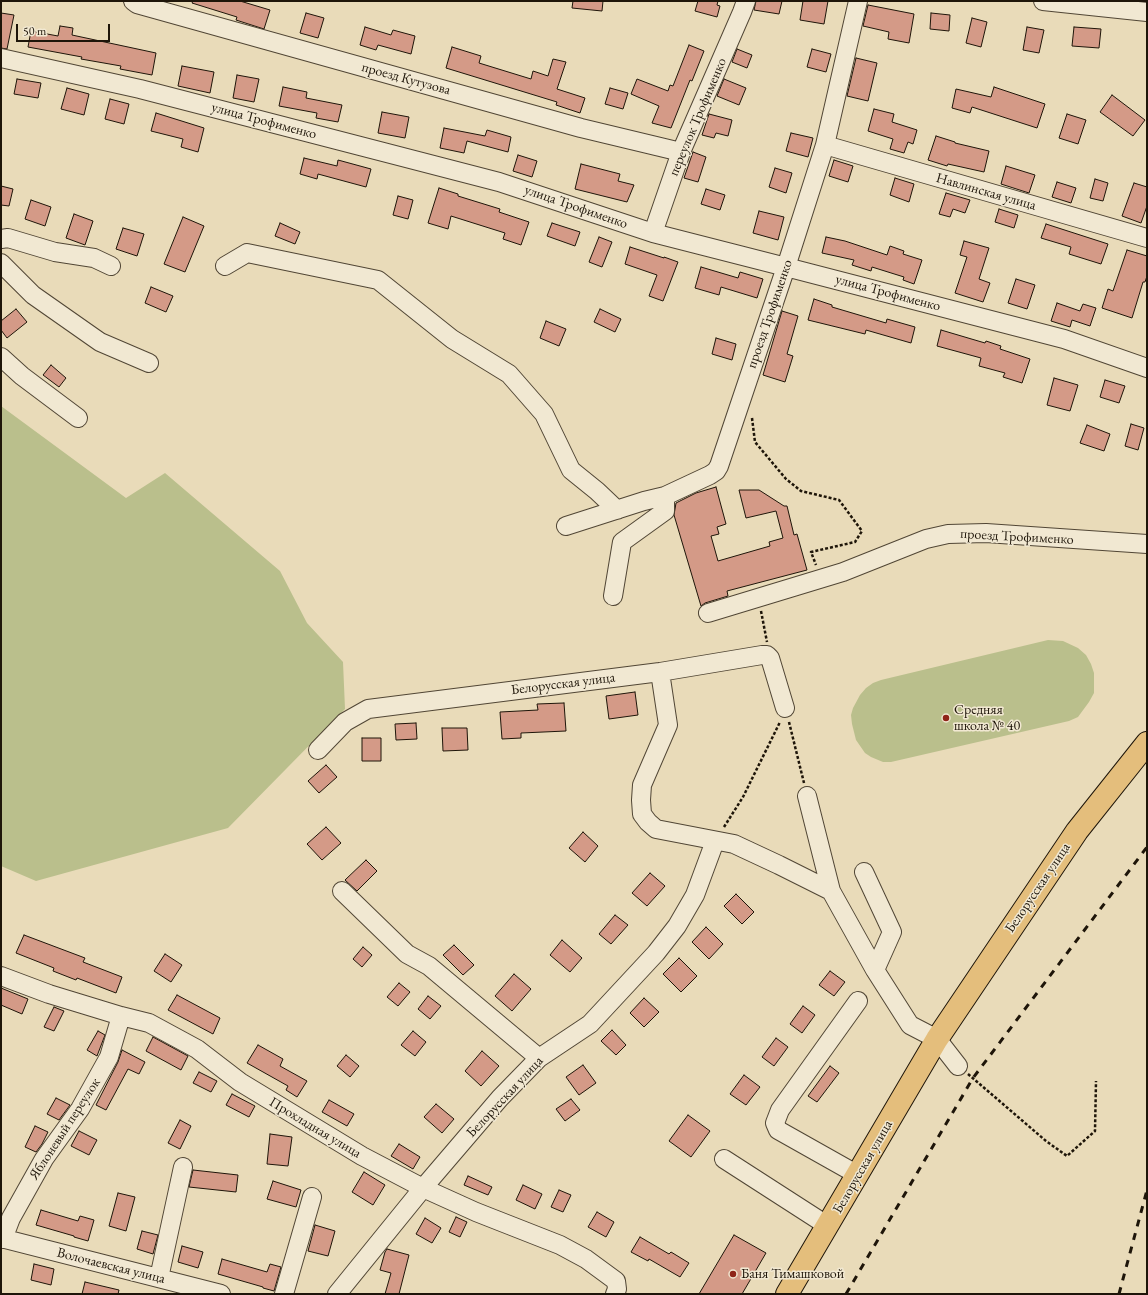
<!DOCTYPE html>
<meta charset="utf-8">
<style>
body{margin:0}
#map{position:relative;width:1148px;height:1295px;overflow:hidden;background:#e9dbb9;font-family:"EB Garamond",serif}
canvas{display:block}
.frame{position:absolute;inset:0;border:2px solid #1e1509;pointer-events:none}
.scale{position:absolute;left:16px;top:24px;width:94px;height:18px;box-sizing:border-box;border:2px solid #1e1509;border-top:0;padding-left:5px;font-size:12px;line-height:14px;white-space:nowrap;color:#1e1509;-webkit-text-stroke:3px #f1e8d2;paint-order:stroke}
</style>
<div id="map">
<canvas width="1148" height="1295"></canvas>
<div class="frame"></div>
<div class="scale">50 m</div>
</div>
<script>
const c = document.querySelector('canvas').getContext('2d');
c.lineJoin = 'round';
function fill(path, color) {
  c.fillStyle = color;
  c.fill(path, 'evenodd');
}
function shape(rows) {
  const path = new Path2D();
  for (const r of rows) {
    path.moveTo(r[0], r[1]);
    for (let i = 2; i < r.length; i += 2) path.lineTo(r[i], r[i + 1]);
  }
  return path;
}
function stroke(path, color, width, dash) {
  c.strokeStyle = color;
  c.lineWidth = width;
  c.lineCap = dash ? 'butt' : 'round';
  c.setLineDash(dash || []);
  c.stroke(path);
}
function write(font, color, halo, rows, align = 'center') {
  c.font = font + ' "EB Garamond",serif';
  c.lineWidth = 3;
  c.setLineDash([]);
  c.textBaseline = 'middle';
  c.strokeStyle = halo;
  c.fillStyle = color;
  for (const [text, x, y, turn = 0] of rows) {
    c.save();
    c.translate(x, y);
    c.rotate((+turn || 0) * Math.PI / 180);
    c.textAlign = isNaN(turn) ? turn : align;
    if (halo) c.strokeText(text, 0, 0);
    c.fillText(text, 0, 0);
    c.restore();
  }
}
fill(shape([
 [1,406,126,498,165,473,280,571,307,623,343,662,345,709,228,828,36,881,1,866],
 [1048,640,1063,641,1078,648,1086,655,1091,664,1094,673,1094,693,1089,702,1078,717,1069,721,891,762,883,762,871,757,865,753,856,740,852,724,851,715,853,708,860,695,866,688,873,683,881,680]
]), '#babf8c');
const building = shape([
 [193,1,240,1,270,10,264,29,236,20,237,17,192,3,193,1],
 [573,1,603,1,602,11,572,8,573,1],
 [698,1,718,1,717,5,720,6,717,17,695,11,698,1],
 [756,1,782,1,779,14,754,10,756,1],
 [803,1,828,1,824,24,800,20,803,1],
 [868,5,914,14,909,43,888,39,889,32,863,26,868,5],
 [1,13,14,15,7,49,1,48,1,13],
 [306,13,324,18,318,38,300,33,306,13],
 [931,13,950,15,949,31,930,29,931,13],
 [972,18,987,22,981,47,966,43,972,18],
 [60,26,73,28,72,35,156,53,152,75,120,69,121,66,81,59,82,57,28,47,31,31,58,36,60,26],
 [365,27,391,35,393,30,415,36,411,54,378,45,376,50,360,45,365,27],
 [1027,27,1044,30,1039,53,1023,50,1027,27],
 [1074,27,1101,29,1099,48,1072,46,1074,27],
 [689,45,704,51,692,81,690,80,671,128,652,123,659,106,631,94,637,79,668,91,670,85,673,86,689,45],
 [452,47,481,56,479,63,531,79,533,71,548,76,553,59,566,62,557,89,585,98,580,113,556,105,557,102,446,68,452,47],
 [737,49,752,55,747,68,732,62,737,49],
 [812,49,831,54,826,72,807,67,812,49],
 [856,58,877,63,868,101,847,96,856,58],
 [182,66,214,72,210,93,178,86,182,66],
 [237,75,259,79,254,102,233,98,237,75],
 [17,79,41,83,38,98,14,94,17,79],
 [724,79,746,88,739,105,717,96,724,79],
 [283,87,307,92,306,98,342,105,338,122,316,118,317,113,279,106,283,87],
 [994,87,1045,104,1037,128,972,107,970,113,952,108,956,89,991,97,994,87],
 [67,88,89,94,84,115,61,109,67,88],
 [610,88,628,93,623,109,605,104,610,88],
 [1112,95,1145,120,1133,136,1100,112,1112,95],
 [110,99,129,104,124,124,105,119,110,99],
 [874,109,894,114,892,122,917,130,913,144,908,142,904,153,890,149,893,139,868,131,874,109],
 [382,112,409,117,405,138,378,133,382,112],
 [156,113,204,128,198,152,181,147,183,139,151,131,156,113],
 [709,114,732,120,728,136,716,133,714,138,702,135,709,114],
 [1067,114,1086,120,1078,144,1059,138,1067,114],
 [444,128,485,136,487,130,511,137,508,152,467,141,464,153,440,148,444,128],
 [791,133,813,138,808,157,786,151,791,133],
 [936,136,955,142,955,143,989,151,984,172,948,164,947,166,928,160,936,136],
 [693,152,706,157,698,182,684,178,693,152],
 [518,155,537,161,532,177,513,171,518,155],
 [304,158,337,166,338,160,371,169,366,187,318,174,317,179,300,174,304,158],
 [834,160,853,166,848,182,829,176,834,160],
 [581,164,620,174,618,181,634,185,627,202,575,189,581,164],
 [1006,166,1035,175,1029,193,1001,184,1006,166],
 [775,168,792,173,786,193,769,187,775,168],
 [895,178,914,184,909,202,890,195,895,178],
 [1095,179,1108,183,1103,201,1090,198,1095,179],
 [1057,182,1076,188,1071,203,1052,197,1057,182],
 [1134,183,1147,187,1147,206,1141,223,1122,216,1134,183],
 [1,186,13,189,9,206,1,205,1,186],
 [439,188,458,194,458,196,500,209,499,212,529,222,521,245,503,239,505,233,451,216,448,229,428,223,439,188],
 [706,189,725,195,720,210,701,204,706,189],
 [946,193,970,200,965,213,953,209,950,217,939,214,946,193],
 [398,196,413,200,408,219,393,215,398,196],
 [31,200,51,207,45,226,25,219,31,200],
 [999,209,1018,215,1014,228,995,222,999,209],
 [759,211,784,217,778,240,753,233,759,211],
 [74,214,93,221,85,245,66,238,74,214],
 [183,217,204,226,185,272,164,264,183,217],
 [280,223,300,232,295,244,275,236,280,223],
 [552,223,580,232,575,246,547,236,552,223],
 [1046,224,1108,244,1101,264,1069,254,1071,247,1041,238,1046,224],
 [123,228,144,234,137,256,116,249,123,228],
 [599,237,612,242,602,267,589,262,599,237],
 [826,237,845,241,887,255,890,246,904,251,903,254,922,260,914,284,903,280,904,277,872,267,871,271,852,265,854,260,822,253,826,237],
 [964,241,989,248,979,279,990,283,983,302,955,293,967,257,960,255,964,241],
 [630,247,664,258,664,257,678,262,663,301,649,296,657,275,625,264,630,247],
 [1127,250,1147,256,1147,276,1145,282,1143,282,1132,318,1102,308,1108,289,1113,291,1127,250],
 [701,267,738,278,740,272,763,279,757,298,721,287,719,295,695,288,701,267],
 [1016,279,1035,285,1027,309,1008,303,1016,279],
 [151,287,173,296,166,312,145,303,151,287],
 [814,299,832,305,832,307,886,323,887,319,915,327,911,343,866,330,865,334,808,320,814,299],
 [1057,303,1080,311,1083,304,1096,308,1090,326,1072,320,1070,327,1051,321,1057,303],
 [16,309,27,322,7,338,1,330,1,321,16,309],
 [600,309,621,319,615,332,594,322,600,309],
 [782,311,798,316,787,354,793,356,785,382,763,375,782,311],
 [546,321,566,329,559,346,540,338,546,321],
 [941,330,985,343,986,341,1001,346,1000,349,1030,359,1022,383,1003,377,1005,373,979,366,981,358,937,346,941,330],
 [716,338,736,344,732,360,712,354,716,338],
 [51,365,66,378,59,387,43,375,51,365],
 [1054,378,1078,385,1070,411,1047,405,1054,378],
 [1105,380,1125,386,1119,403,1100,397,1105,380],
 [1131,424,1144,428,1138,450,1125,446,1131,424],
 [1087,425,1110,434,1104,451,1080,443,1087,425],
 [716,487,726,524,717,527,719,534,711,536,718,561,770,546,769,542,783,538,776,511,746,518,739,490,759,490,784,506,787,506,794,535,797,534,807,570,727,591,728,596,705,603,701,606,674,515,676,503,696,493,716,487],
 [635,692,638,715,609,719,606,696,635,692],
 [564,703,566,731,521,733,521,738,502,739,500,712,538,710,537,704,564,703],
 [416,723,417,739,396,740,395,724,416,723],
 [442,728,467,728,468,750,443,751,442,728],
 [362,738,381,738,381,761,362,761,362,738],
 [326,765,337,777,319,793,308,781,326,765],
 [326,827,341,843,322,860,307,844,326,827],
 [583,832,598,846,585,862,569,848,583,832],
 [366,860,377,871,357,891,345,880,366,860],
 [650,873,665,886,647,906,632,893,650,873],
 [736,894,754,912,742,924,724,906,736,894],
 [615,915,628,925,611,944,599,934,615,915],
 [706,927,723,944,709,959,692,942,706,927],
 [24,935,85,958,83,962,122,977,116,993,77,978,76,980,53,971,54,968,16,953,24,935],
 [562,940,582,958,570,972,550,955,562,940],
 [454,945,474,965,463,975,443,955,454,945],
 [363,947,372,955,362,967,353,959,363,947],
 [165,954,182,965,171,982,154,971,165,954],
 [679,958,697,976,681,992,663,974,679,958],
 [830,971,845,982,834,996,819,985,830,971],
 [514,974,531,989,512,1011,495,996,514,974],
 [399,983,410,992,398,1006,387,997,399,983],
 [1,988,28,999,22,1014,1,1005,1,988],
 [177,995,220,1018,213,1034,168,1010,177,995],
 [428,996,441,1006,430,1019,418,1009,428,996],
 [644,998,659,1012,644,1027,630,1013,644,998],
 [803,1006,815,1015,802,1033,790,1024,803,1006],
 [54,1007,64,1011,54,1031,44,1027,54,1007],
 [612,1030,626,1045,616,1055,601,1041,612,1030],
 [98,1031,105,1035,97,1056,87,1050,98,1031],
 [413,1031,426,1042,415,1056,401,1045,413,1031],
 [153,1037,188,1056,181,1070,146,1051,153,1037],
 [776,1038,788,1047,774,1066,762,1057,776,1038],
 [258,1045,283,1059,280,1066,307,1081,297,1097,286,1090,288,1086,247,1063,258,1045],
 [122,1050,145,1062,139,1074,128,1069,106,1110,96,1105,118,1062,122,1050],
 [482,1051,499,1066,481,1086,465,1071,482,1051],
 [346,1055,359,1066,350,1077,337,1066,346,1055],
 [583,1065,596,1083,579,1095,566,1077,583,1065],
 [830,1066,839,1073,817,1102,808,1096,830,1066],
 [199,1072,217,1081,211,1092,193,1083,199,1072],
 [744,1075,760,1087,746,1105,730,1094,744,1075],
 [232,1094,255,1106,249,1117,226,1105,232,1094],
 [56,1098,70,1105,59,1120,47,1114,56,1098],
 [571,1099,580,1110,565,1121,556,1109,571,1099],
 [329,1100,354,1114,347,1126,322,1112,329,1100],
 [436,1104,454,1119,442,1133,424,1117,436,1104],
 [688,1115,710,1131,691,1157,669,1141,688,1115],
 [180,1120,191,1126,180,1149,168,1143,180,1120],
 [35,1126,48,1132,42,1144,36,1152,25,1147,35,1126],
 [79,1131,97,1140,89,1155,71,1146,79,1131],
 [270,1134,292,1137,288,1166,267,1164,270,1134],
 [399,1144,420,1157,413,1169,391,1156,399,1144],
 [193,1170,238,1175,236,1192,189,1187,193,1170],
 [364,1172,385,1185,373,1205,352,1192,364,1172],
 [468,1176,492,1187,488,1195,464,1185,468,1176],
 [273,1181,301,1190,296,1207,267,1199,273,1181],
 [523,1185,542,1194,535,1209,516,1200,523,1185],
 [559,1190,571,1195,563,1212,551,1207,559,1190],
 [118,1193,135,1197,126,1231,109,1226,118,1193],
 [41,1210,78,1221,80,1216,94,1220,88,1241,74,1237,74,1236,36,1225,41,1210],
 [597,1212,614,1222,606,1237,588,1227,597,1212],
 [456,1217,467,1222,460,1237,449,1232,456,1217],
 [425,1218,441,1228,432,1243,416,1234,425,1218],
 [315,1225,335,1231,328,1256,308,1251,315,1225],
 [142,1231,158,1235,153,1254,137,1249,142,1231],
 [734,1235,766,1253,742,1294,699,1294,734,1235],
 [640,1237,669,1254,671,1252,689,1263,680,1277,649,1259,648,1261,631,1252,640,1237],
 [182,1246,203,1252,198,1268,178,1262,182,1246],
 [387,1249,409,1255,399,1294,385,1294,391,1273,380,1270,385,1252,387,1249],
 [222,1259,267,1272,270,1264,281,1267,274,1291,263,1288,263,1287,218,1274,222,1259],
 [34,1264,54,1269,51,1285,31,1280,34,1264],
 [85,1282,119,1290,118,1294,82,1294,85,1282]
]);
fill(building, '#d49a87');
stroke(building, '#1e1509', 1);
const minor = shape([
 [133,1,137,4,581,128,681,152],
 [1043,1,1147,12],
 [1,58,140,89,499,182,653,233,786,267,1064,339,1147,368],
 [825,145,1147,238],
 [653,233,681,152,742,12,746,1],
 [1,239,8,238,55,252,94,258,111,266],
 [1,263,33,295,100,342,149,363],
 [225,266,247,253,378,280,452,339,509,374,544,414,571,470,597,491,617,510],
 [1,357,22,376,78,418],
 [566,526,644,501,665,496,710,475,716,471,719,466,786,267,825,145,858,1],
 [613,596,622,542,665,511,665,496],
 [708,613,843,572,926,539,948,534,986,533,1147,544],
 [660,672,668,725,642,785,641,800,642,814,648,822,656,829,734,844,779,865,831,891],
 [318,750,345,722,368,709,660,672,762,655,767,655,770,658,785,708],
 [807,796,831,891,875,970,910,1025,937,1039,958,1066],
 [864,872,892,932,875,970],
 [342,891,407,954,429,966,539,1058],
 [1,976,49,994,121,1016,149,1023,197,1049,240,1082,362,1156,423,1188,476,1212,560,1245,586,1259,616,1281,617,1289,615,1294],
 [858,1001,780,1110,775,1123,778,1130,858,1175],
 [724,1159,828,1226],
 [1,1238,221,1294],
 [3,1239,11,1218,44,1159,80,1109,109,1057,121,1016],
 [159,1278,183,1167],
 [284,1294,312,1197],
 [337,1294,423,1188,500,1098,539,1058,590,1024,656,953,677,926,695,895,715,841]
]);
const major = shape([
 [787,1294,937,1039,1077,831,1147,743]
]);
stroke(minor, '#514635', 20);
stroke(major, '#1e1509', 24);
stroke(shape([
 [752,418,755,442,786,479,801,491,839,500,862,531,855,542,811,552,816,565],
 [761,611,767,642],
 [789,722,804,783],
 [724,827,743,797,780,722],
 [968,1074,1046,1141,1067,1156,1095,1131,1096,1081]
]), '#1e1509', 2.5, [3, 2]);
stroke(minor, '#f1e8d2', 18);
stroke(major, '#e4be7c', 22);
stroke(shape([
 [846,1294,973,1078,1147,847],
 [1119,1294,1147,1190]
]), '#1e1509', 3, [7, 7]);
for (const [x, y, r, color] of [
 [946,718,4,"#8f2418"],
 [733,1274,4,"#8f2418"]
]) {
  const dot = new Path2D();
  dot.arc(x, y, r, 0, 2 * Math.PI);
  c.fillStyle = color;
  c.fill(dot);
  stroke(dot, '#f1e8d2', 1.5);
}
write('14px', '#1e1509', '#f1e8d2', [
 ["проезд Кутузова",406,79,15],
 ["переулок Трофименко",698,117,-67],
 ["улица Трофименко",264,121,15],
 ["Навлинская улица",986,192,16],
 ["улица Трофименко",576,207,19],
 ["улица Трофименко",888,293,15],
 ["проезд Трофименко",770,314,-71],
 ["проезд Трофименко",1017,537,3],
 ["Белорусская улица",563,684,-7],
 ["Белорусская улица",1038,888,-56],
 ["Белорусская улица",505,1097,-47],
 ["Прохладная улица",315,1128,31],
 ["Яблоневый переулок",65,1129,-57],
 ["Белорусская улица",863,1167,-60],
 ["Волочаевская улица",111,1266,14]
]);
write('14px', '#1e1509', '#f1e8d2', [
 ["Средняя",954,710],
 ["школа № 40",954,726],
 ["Баня Тимашковой",741,1274]
], 'left');
</script>
